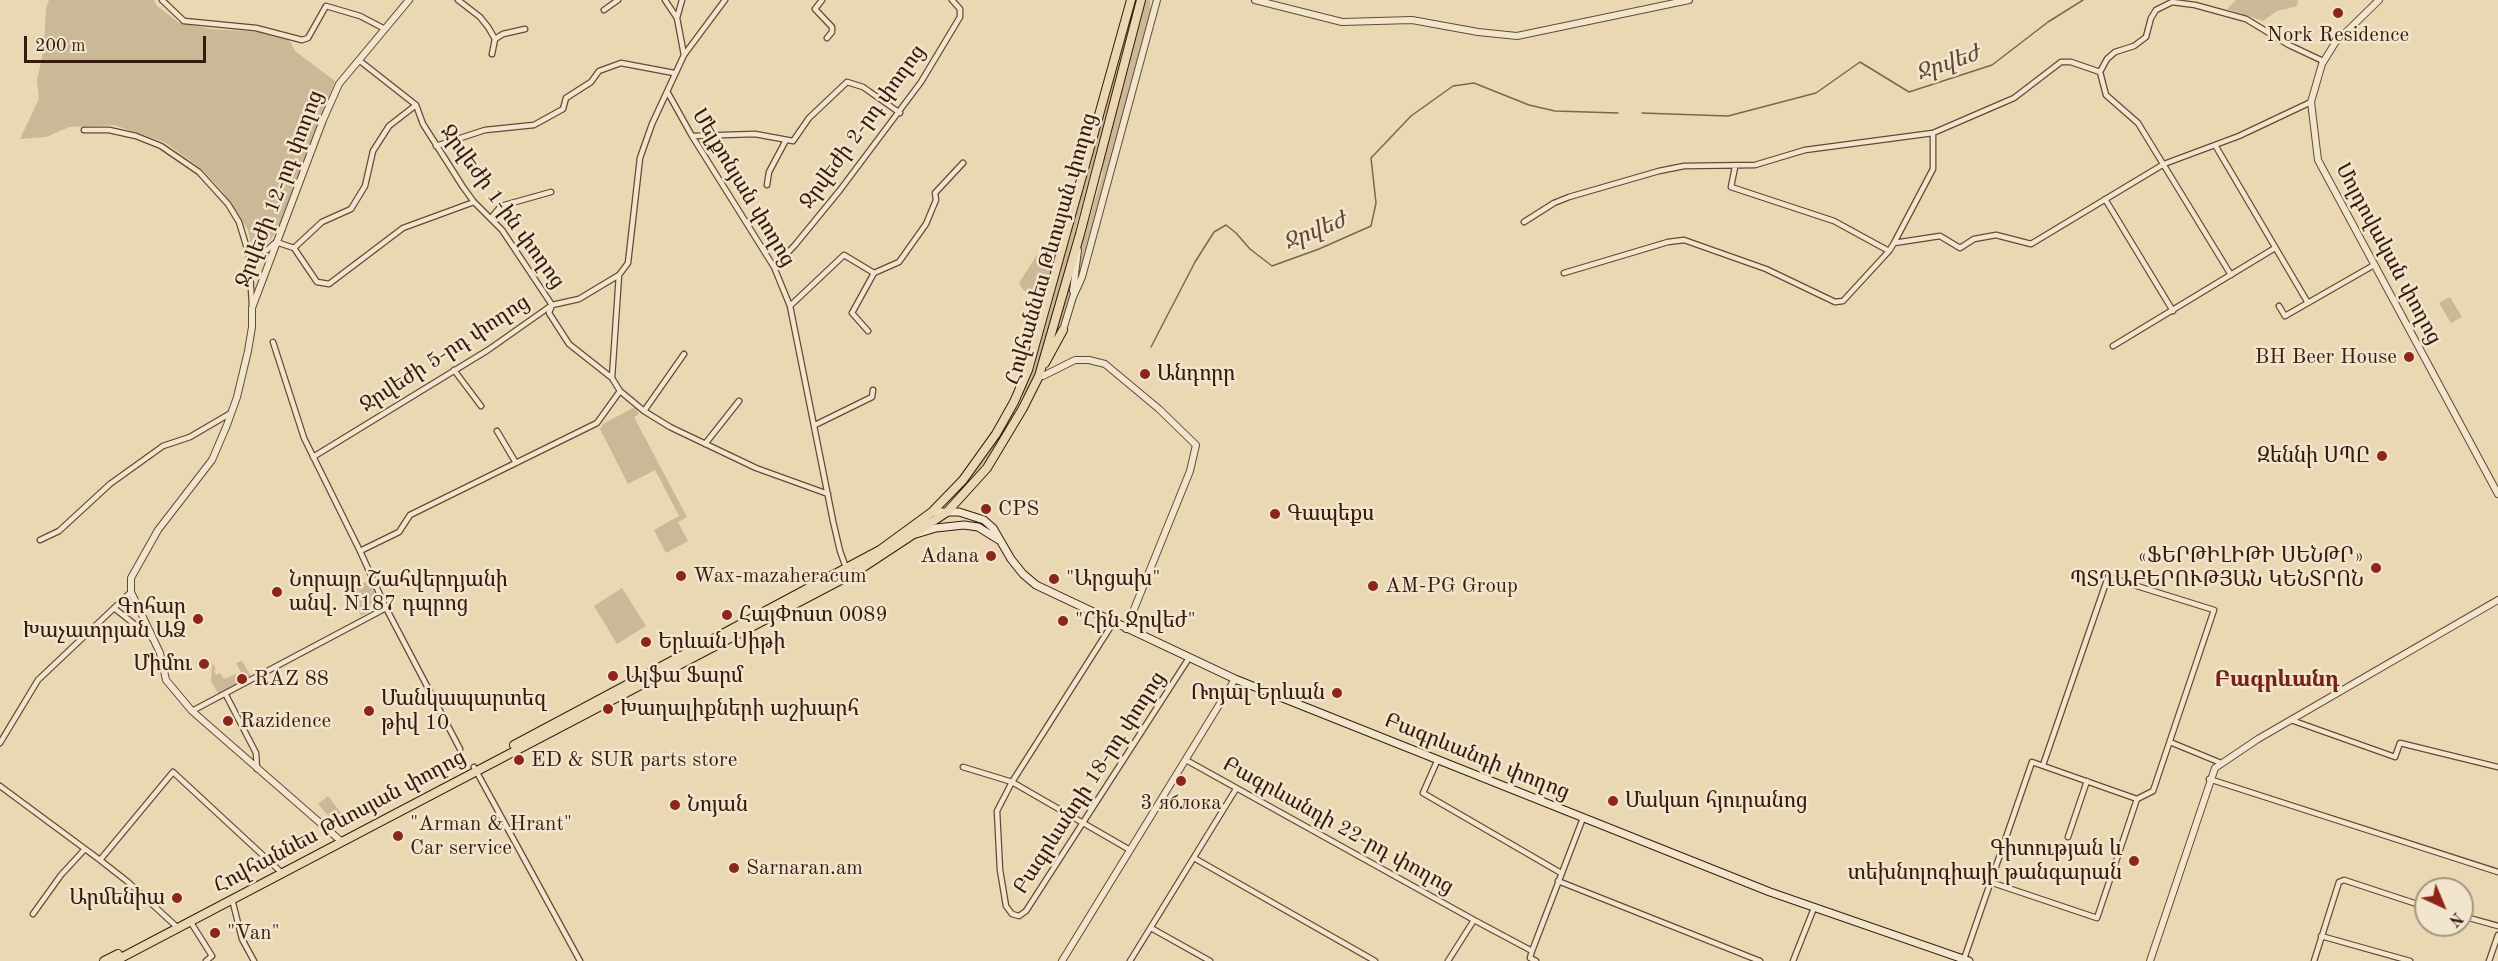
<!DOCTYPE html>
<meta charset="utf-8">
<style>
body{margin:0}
#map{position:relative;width:2498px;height:961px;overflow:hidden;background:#e9d8b2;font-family:"Old Standard TT",serif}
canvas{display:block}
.north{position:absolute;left:2414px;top:877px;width:60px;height:60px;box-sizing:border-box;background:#f1e6cd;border:2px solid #a79580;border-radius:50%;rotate:136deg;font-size:16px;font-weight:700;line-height:24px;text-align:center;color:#371b0d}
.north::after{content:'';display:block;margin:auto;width:21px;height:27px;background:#8f2418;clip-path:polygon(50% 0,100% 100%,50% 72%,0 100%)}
.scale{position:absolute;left:24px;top:36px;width:182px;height:27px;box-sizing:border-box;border:3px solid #371b0d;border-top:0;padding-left:8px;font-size:18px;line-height:21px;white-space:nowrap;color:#371b0d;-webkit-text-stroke:4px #f1e6cd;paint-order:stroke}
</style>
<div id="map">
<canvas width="2498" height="961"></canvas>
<div class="north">N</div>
<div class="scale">200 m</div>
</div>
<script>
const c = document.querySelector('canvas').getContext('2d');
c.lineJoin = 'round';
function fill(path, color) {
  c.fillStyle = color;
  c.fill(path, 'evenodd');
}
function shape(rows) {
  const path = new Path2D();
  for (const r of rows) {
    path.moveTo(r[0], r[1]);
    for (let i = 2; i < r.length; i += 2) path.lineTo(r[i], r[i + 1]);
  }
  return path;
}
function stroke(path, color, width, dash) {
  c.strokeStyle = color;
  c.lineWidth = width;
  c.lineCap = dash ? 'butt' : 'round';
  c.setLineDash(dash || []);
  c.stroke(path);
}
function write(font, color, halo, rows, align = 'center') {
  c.font = font + ' "Old Standard TT","Noto Serif Armenian",serif';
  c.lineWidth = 5;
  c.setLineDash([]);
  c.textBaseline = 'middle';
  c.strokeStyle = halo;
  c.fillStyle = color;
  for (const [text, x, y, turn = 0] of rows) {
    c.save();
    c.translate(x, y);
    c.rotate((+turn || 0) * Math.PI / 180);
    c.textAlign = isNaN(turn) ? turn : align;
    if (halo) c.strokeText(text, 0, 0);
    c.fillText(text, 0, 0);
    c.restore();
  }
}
fill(shape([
 [49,0,154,0,157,6,178,22,211,29,261,32,290,41,295,51,335,81,278,230,269,241,253,251,248,230,222,191,202,169,164,142,114,125,69,127,46,137,20,139,39,99,37,80,44,48,46,8],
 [1134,0,1137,0,1047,335,1034,376,1024,397,1022,395,1040,346],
 [1145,0,1150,0,1150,17,1078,281,1081,248,1102,176,1104,154],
 [2236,0,2298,0,2297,6,2277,11,2263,21,2227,9],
 [1037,255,1056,259,1046,295,1037,292,1036,295,1023,290,1019,283],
 [1074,262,1071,291,1059,335,1049,352],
 [2450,297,2462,317,2451,323,2439,303],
 [635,407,639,414,634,417,687,517,678,522,688,541,666,553,654,530,679,516,655,470,628,484,600,429,603,424],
 [1013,412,1016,414,992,452,967,486,965,484,990,451],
 [370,580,380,606,361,616,354,600,357,592,355,587],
 [622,588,646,626,617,644,594,606],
 [242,661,253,680,220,697,211,681,212,665,213,664,216,669,214,670,216,675,220,673,224,679,241,672,236,663],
 [328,796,341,813,332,820,318,804]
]), '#cbb896');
stroke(shape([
 [1642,113,1728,116,1816,93,1860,62,1909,92,1992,65,2048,22,2083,0],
 [1151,347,1195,262,1214,232,1226,225,1236,233,1250,249,1272,266,1319,249,1371,226,1376,203,1371,158,1411,116,1453,86,1474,83,1529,105,1555,111,1618,113]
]), '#7d664e', 1.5);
const minor = shape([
 [162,0,184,21,256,28,302,40,308,38,326,6,360,16,385,29],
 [458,0,480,17,488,27,495,39,492,54],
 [665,0,677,18,684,55],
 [822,0,815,9,832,27,832,32,827,38],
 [604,10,618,0],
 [677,18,682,0],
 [495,39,503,34,525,29],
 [360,61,416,105,423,124,463,187,474,202,502,230,552,305,549,313,569,344,612,378,620,391,644,411,670,427,756,468,828,494],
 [2100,72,2107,59,2115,52,2134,46,2146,37,2151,18,2156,10,2172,2,2195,5,2246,19,2289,45,2323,61],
 [2100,72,2106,95,2138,123,2231,275],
 [668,93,692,136,774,267,790,306,833,521,840,551,849,576],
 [84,130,109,130,136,136,161,146,199,172,228,204,239,222,249,255,252,305],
 [692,136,755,134,793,141,809,118,847,82,863,87,900,113],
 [2215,145,2308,303],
 [436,146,485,130,534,125,563,109,566,98,591,82,599,71,621,63,674,73],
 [1735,167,1731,187,1834,221,1889,251],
 [767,185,769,172,786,140],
 [2105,199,2173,311],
 [491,218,501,206,551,192],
 [1524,222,1554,203,1569,197,1659,171,1684,166,1755,165,1805,150,1933,133,2014,98,2061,62,2071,62,2100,72],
 [1894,243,1940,236,1960,248,1974,239,1996,235,2031,244,2164,164,2239,136,2311,102],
 [294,248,317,282,329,284,403,228,474,202],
 [249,255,267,250,276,242,294,248,322,222,351,209,365,186,373,151,389,126,416,105],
 [774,267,795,245,840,190,921,82,960,17,960,9,952,0],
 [1564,273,1668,242,1684,240,1766,269,1835,302,1843,301,1889,251,1894,243,1933,169,1933,133],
 [790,306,844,255,874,273,899,262,926,224,936,200,935,193,963,163],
 [2279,306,2285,316,2374,265],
 [868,331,852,313,874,273],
 [273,342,304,438,360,551,386,608,460,749],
 [2113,346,2275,248],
 [454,370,481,406],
 [612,378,619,275],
 [644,411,684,354],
 [815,425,872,397,873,390],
 [497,431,516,463],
 [705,444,739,401],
 [313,457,488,350,552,305,579,299,619,275,628,263,640,158,652,124,684,55,725,0],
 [40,540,59,531,110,484,163,446,190,437,231,413],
 [360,551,399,532,410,515,597,423,620,391],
 [114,608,152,638],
 [1113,623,1012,782,997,811,1000,870,1006,906,1012,914,1019,916,1026,911,1189,658],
 [226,695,256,753,257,769],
 [192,711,386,608],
 [2291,720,2395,757,2400,743,2498,767],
 [2170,742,2221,763],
 [0,743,38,680,131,592],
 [1438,759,1423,793,1561,873],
 [1186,760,1474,920],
 [474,767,580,961],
 [963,767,1012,782,1130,850],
 [2209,779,2498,872],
 [0,786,100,860,173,772,282,873],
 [2068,837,2087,781],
 [1194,858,1375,961],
 [100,860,128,882,178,928],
 [1558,881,1760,961],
 [1990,882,2097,918,2137,799,2153,791,2214,610,2108,577,2043,765],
 [232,899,242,939,254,961],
 [33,914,61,875,85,849],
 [2462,916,2498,926],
 [190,921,212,956,206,961],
 [1151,928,1210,961],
 [2321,936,2410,961],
 [1532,951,1530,958,1536,961],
 [1964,959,2032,762,2137,799],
 [1130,961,1236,789],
 [1448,961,1474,920,1532,951,1583,818],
 [1793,961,1814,908],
 [2314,961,2339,882,2344,880,2426,907],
 [2489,961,2498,935]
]);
const tertiary = shape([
 [1255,0,1342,22,1412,20,1478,32,1517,36,1689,0],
 [2379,0,2335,43,2322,64,2311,102,2318,160,2498,494],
 [1073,291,1078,250],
 [1063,330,1073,297,1082,277,1157,0],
 [1039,376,1043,376,1075,360,1089,360,1105,364,1159,409,1196,445,1190,471,1126,629],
 [342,842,192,711,166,680,160,653,131,592,131,578,158,530,212,460,227,425,237,397,248,351,252,327,252,308,323,120,339,84,409,0],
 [1062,961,1235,679],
 [2150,961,2215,768,2258,739,2498,600]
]);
const secondary = shape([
 [932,512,959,512,984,520,993,528,1011,559,1023,574,1036,585,1235,679,1770,892,1969,961],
 [916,534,936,528,964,525,978,527,999,540]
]);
const primary = shape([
 [1045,363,1063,330],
 [514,745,880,550,932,512,963,480,996,434,1014,402,1028,370,1131,0],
 [104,961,118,954],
 [115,961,856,572,947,512,987,468,1023,408,1039,376,1080,234,1141,0]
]);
stroke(minor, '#644a36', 7);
stroke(tertiary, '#644a36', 8);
stroke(secondary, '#371b0d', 9);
stroke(primary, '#371b0d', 10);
stroke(minor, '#f1e6cd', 4.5);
stroke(tertiary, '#f1e6cd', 6);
stroke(secondary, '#f1e6cd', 7);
stroke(primary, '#e9d8b2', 8);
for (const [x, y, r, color] of [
 [2338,13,6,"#8f2418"],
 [2409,357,6,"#8f2418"],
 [1145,374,6,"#8f2418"],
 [2382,456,6,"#8f2418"],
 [986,509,6,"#8f2418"],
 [1275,514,6,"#8f2418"],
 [991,556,6,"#8f2418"],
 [2376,568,6,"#8f2418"],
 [681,576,6,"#8f2418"],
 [1054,579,6,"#8f2418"],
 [1373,586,6,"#8f2418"],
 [277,592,6,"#8f2418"],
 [727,615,6,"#8f2418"],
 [198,619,6,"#8f2418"],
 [1063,621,6,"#8f2418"],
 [646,642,6,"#8f2418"],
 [204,664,6,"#8f2418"],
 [613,676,6,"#8f2418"],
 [242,679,6,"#8f2418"],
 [1337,693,6,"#8f2418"],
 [608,709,6,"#8f2418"],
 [369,711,6,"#8f2418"],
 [228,721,6,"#8f2418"],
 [519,760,6,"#8f2418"],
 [1181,781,6,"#8f2418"],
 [1613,801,6,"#8f2418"],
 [675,805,6,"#8f2418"],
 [398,836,6,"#8f2418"],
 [2134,861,6,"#8f2418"],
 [734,868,6,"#8f2418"],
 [177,898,6,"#8f2418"],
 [215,933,6,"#8f2418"]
]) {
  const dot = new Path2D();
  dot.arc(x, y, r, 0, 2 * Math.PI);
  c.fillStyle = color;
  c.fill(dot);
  stroke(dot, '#f1e6cd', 2);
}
write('21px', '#371b0d', '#f1e6cd', [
 ["Nork Residence",2338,35,"center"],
 ["BH Beer House",2397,357,"right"],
 ["Անդորր",1157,374],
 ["Զեննի ՍՊԸ",2370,456,"right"],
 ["CPS",998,509],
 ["Գապեքս",1287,514],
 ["Adana",979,556,"right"],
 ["«ՖԵՐԹԻԼԻԹԻ ՍԵՆԹՐ»",2364,556,"right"],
 ["ՊՏՂԱԲԵՐՈՒԹՅԱՆ ԿԵՆՏՐՈՆ",2364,580,"right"],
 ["Wax-mazaheracum",693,576],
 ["\"Արցախ\"",1066,579],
 ["Նորայր Շահվերդյանի",289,580],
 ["անվ. N187 դպրոց",289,604],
 ["AM-PG Group",1385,586],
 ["Գոհար",186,607,"right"],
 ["Խաչատրյան ԱՁ",186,631,"right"],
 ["ՀայՓոստ 0089",739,615],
 ["\"Հին Ջրվեժ\"",1075,621],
 ["Երևան Սիթի",658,642],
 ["Միմու",192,664,"right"],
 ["Ալֆա Ֆարմ",625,676],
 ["RAZ 88",254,679],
 ["Ռոյալ Երևան",1325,693,"right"],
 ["Մանկապարտեզ",381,699],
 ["թիվ 10",381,723],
 ["Խաղալիքների աշխարհ",620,709],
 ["Razidence",240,721],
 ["ED & SUR parts store",531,760],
 ["Մակաո հյուրանոց",1625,801],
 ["3 яблока",1181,803,"center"],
 ["Նոյան",687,805],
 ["\"Arman & Hrant\"",410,824],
 ["Car service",410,848],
 ["Գիտության և",2122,849,"right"],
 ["տեխնոլոգիայի թանգարան",2122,873,"right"],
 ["Sarnaran.am",746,868],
 ["Արմենիա",165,898,"right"],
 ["\"Van\"",227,933]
], 'left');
write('21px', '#371b0d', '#f1e6cd', [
 ["Ջրվեժի 2-րդ փողոց",863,127,-54],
 ["Մելքոնյան փողոց",743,188,59],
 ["Ջրվեժի 12-րդ փողոց",280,189,-69],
 ["Ջրվեժի 1-ին փողոց",502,207,54],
 ["Հովհաննես Թևոսյան փողոց",1052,249,-74],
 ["Մոլդովական փողոց",2388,254,62],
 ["Ջրվեժի 5-րդ փողոց",445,354,-33],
 ["Բագրևանդի փողոց",1477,757,22],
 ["Բագրևանդի 18-րդ փողոց",1090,783,-57],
 ["Հովհաննես Թևոսյան փողոց",340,822,-28],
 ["Բագրևանդի 22-րդ փողոց",1338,826,29]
]);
write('italic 22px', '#604733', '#f1e6cd', [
 ["Ջրվեժ",1948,64,-19],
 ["Ջրվեժ",1315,232,-22]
]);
write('bold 22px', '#7a1f14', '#f1e6cd', [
 ["Բագրևանդ",2277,680]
]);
</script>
